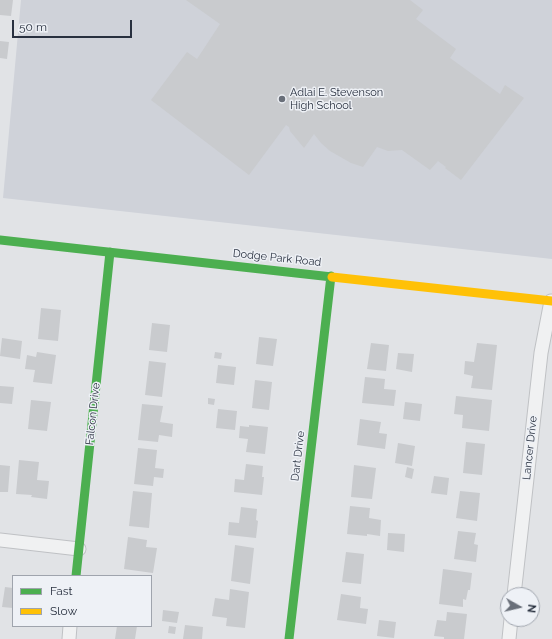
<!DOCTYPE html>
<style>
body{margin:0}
#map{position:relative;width:552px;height:639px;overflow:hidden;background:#e1e3e6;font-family:Raleway,sans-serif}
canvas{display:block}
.legend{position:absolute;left:12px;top:575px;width:140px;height:52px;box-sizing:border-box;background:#eef1f6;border:1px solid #9fa4ad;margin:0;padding:5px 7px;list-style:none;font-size:12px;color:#28303f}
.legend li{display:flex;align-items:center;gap:8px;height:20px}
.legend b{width:20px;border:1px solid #9fa4ad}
.north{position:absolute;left:500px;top:587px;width:40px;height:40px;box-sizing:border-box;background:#eef1f6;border:1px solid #9fa4ad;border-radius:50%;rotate:98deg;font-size:11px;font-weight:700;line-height:16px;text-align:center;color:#28303f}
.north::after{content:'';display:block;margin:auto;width:14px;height:18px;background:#696f79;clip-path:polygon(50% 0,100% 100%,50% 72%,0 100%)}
.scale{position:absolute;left:12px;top:20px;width:120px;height:18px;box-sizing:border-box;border:2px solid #28303f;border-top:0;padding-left:5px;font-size:12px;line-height:14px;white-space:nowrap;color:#28303f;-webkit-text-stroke:3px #eef1f6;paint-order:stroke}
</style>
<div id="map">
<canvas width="552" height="639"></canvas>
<ul class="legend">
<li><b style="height:5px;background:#4caf50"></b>Fast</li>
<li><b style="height:5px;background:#ffc107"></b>Slow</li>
</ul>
<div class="north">N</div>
<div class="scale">50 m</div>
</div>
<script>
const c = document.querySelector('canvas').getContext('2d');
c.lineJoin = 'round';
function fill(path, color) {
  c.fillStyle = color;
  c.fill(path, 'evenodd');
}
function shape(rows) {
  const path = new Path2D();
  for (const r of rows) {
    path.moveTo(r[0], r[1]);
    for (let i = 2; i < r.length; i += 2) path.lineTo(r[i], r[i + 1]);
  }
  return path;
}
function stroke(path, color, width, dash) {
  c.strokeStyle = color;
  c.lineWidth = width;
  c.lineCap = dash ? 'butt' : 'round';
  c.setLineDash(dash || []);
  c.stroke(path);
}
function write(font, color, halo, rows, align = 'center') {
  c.font = font + ' Raleway,sans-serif';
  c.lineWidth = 3;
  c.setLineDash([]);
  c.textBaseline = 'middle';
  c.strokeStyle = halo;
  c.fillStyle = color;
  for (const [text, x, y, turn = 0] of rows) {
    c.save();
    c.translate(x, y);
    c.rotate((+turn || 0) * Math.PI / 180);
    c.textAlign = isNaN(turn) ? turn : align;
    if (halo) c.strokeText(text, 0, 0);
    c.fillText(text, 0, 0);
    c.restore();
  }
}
fill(shape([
 [21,0,552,0,552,259,3,198]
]), '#cfd2d9');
fill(shape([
 [0,0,13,0,11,16,0,15],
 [186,0,410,0,423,10,416,19,456,49,450,58,500,94,505,85,524,98,461,180,445,168,446,167,438,161,430,170,402,150,388,151,377,147,363,167,351,163,330,151,321,143,314,134,304,148,290,131,289,127,286,125,249,175,151,100,187,52,197,59,220,24],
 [0,41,9,42,7,59,0,58],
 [41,308,61,310,58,341,38,339],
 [152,323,170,325,167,352,149,350],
 [259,337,277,339,273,366,256,364],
 [2,338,22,341,20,359,0,356],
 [371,343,389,345,386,371,367,369],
 [477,343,497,345,492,390,471,388,473,376,464,374,465,361,474,362],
 [37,352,56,355,52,384,33,382,35,370,25,369,27,355,36,357],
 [215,352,222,353,221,359,214,358],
 [398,353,414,354,412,372,396,369],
 [149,361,166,363,162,397,145,395],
 [218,365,236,367,234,385,216,383],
 [365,377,385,379,384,389,396,390,394,406,362,403],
 [255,380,272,382,269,410,252,408],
 [0,386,14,387,12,404,0,403],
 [456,396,492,400,489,431,462,428,463,415,454,414],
 [208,398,215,399,214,405,208,404],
 [31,400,51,402,47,431,28,429],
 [405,402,422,404,420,421,403,419],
 [142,404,163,406,160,422,173,424,172,437,159,435,158,442,138,440],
 [218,409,237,411,235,430,216,428],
 [360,419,381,422,379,433,387,434,385,449,357,445],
 [249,425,268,427,265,454,246,452,248,439,239,438,240,426,249,427],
 [466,442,485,444,482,475,463,473],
 [398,443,415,446,412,466,395,463],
 [138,448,157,450,155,468,164,469,163,478,154,477,153,486,134,484],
 [19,460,39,462,37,480,49,481,47,499,31,497,32,495,16,494],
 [246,464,263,466,262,477,264,477,262,495,234,492,235,479,244,480],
 [0,465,10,466,8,492,0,492],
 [354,465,376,468,372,499,351,497],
 [407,467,414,469,412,479,405,477],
 [434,476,449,478,447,495,431,493],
 [133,491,152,493,149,528,129,526],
 [460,491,480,493,477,521,456,518],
 [350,506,370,508,369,518,381,520,380,536,367,534,367,536,347,534],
 [241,507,257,509,256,520,258,521,256,538,228,535,229,522,239,523],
 [458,531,476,533,474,544,478,545,476,562,454,559],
 [388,533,405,534,404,552,387,550],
 [128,537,147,540,146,547,157,548,153,573,124,569],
 [235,545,254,548,250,584,231,581],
 [346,552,364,554,361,584,342,582],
 [443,569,472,573,470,590,468,590,466,600,463,599,463,607,439,604],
 [5,587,13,588,13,608,2,607],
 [230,589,249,592,245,628,226,626,227,618,212,616,215,598,229,600],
 [341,594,361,597,360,608,368,609,366,624,337,620],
 [163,610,179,612,177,623,162,621],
 [447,612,467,614,464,639,444,639,444,637,434,636,437,620,446,621],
 [379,620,396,622,394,638,377,636],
 [185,625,203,627,202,639,183,639],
 [117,626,137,626,135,639,115,639],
 [169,626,176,627,175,634,168,633]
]), '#c9cbce');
const street = shape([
 [0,540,79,549],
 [514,595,541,353,551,301],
 [69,639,70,626],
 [509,639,511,619]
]);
stroke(street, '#bfc1c4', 15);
stroke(street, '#f0f1f2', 13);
stroke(shape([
 [0,240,332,277],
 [76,576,110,252],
 [289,639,331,276]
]), '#4caf50', 9);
stroke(shape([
 [332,277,552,301]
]), '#ffc107', 9);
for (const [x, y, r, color] of [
 [282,99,4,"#696f79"]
]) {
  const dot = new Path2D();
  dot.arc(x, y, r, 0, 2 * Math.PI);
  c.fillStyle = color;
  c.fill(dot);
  stroke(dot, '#eef1f6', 1.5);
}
write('11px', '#28303f', '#eef1f6', [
 ["Adlai E. Stevenson",290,93],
 ["High School",290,106]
], 'left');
write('11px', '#28303f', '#eef1f6', [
 ["Dodge Park Road",277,258,6],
 ["Falcon Drive",93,414,-84],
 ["Lancer Drive",530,448,-84],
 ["Dart Drive",298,456,-83]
]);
</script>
